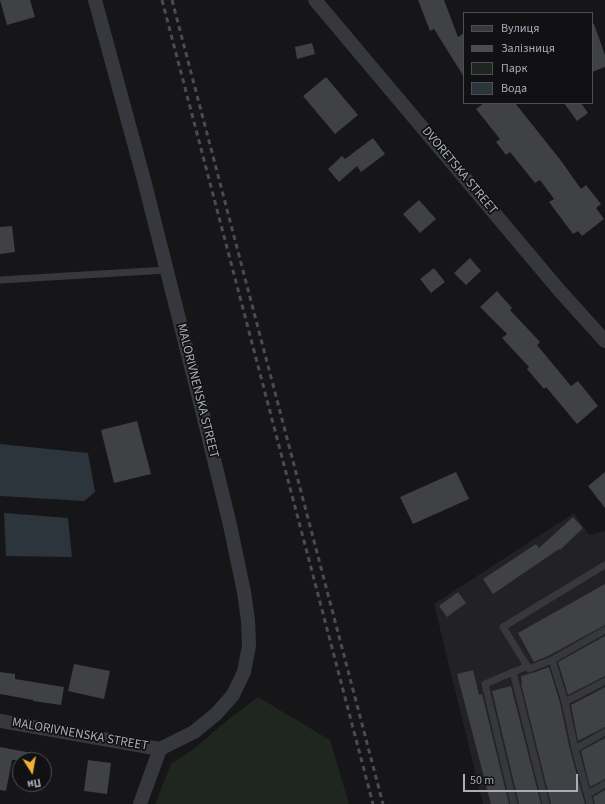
<!DOCTYPE html>
<meta charset="utf-8">
<style>
body{margin:0}
#map{position:relative;width:605px;height:804px;overflow:hidden;background:#161618;font-family:"Source Sans 3",sans-serif}
canvas{display:block}
.legend{position:absolute;left:463px;top:12px;width:130px;height:92px;box-sizing:border-box;background:#111113;border:1px solid #4d4f55;margin:0;padding:5px 7px;list-style:none;font-size:12px;color:#a8adb8}
.legend li{display:flex;align-items:center;gap:8px;height:20px}
.legend b{width:20px;border:1px solid #4d4f55}
.north{position:absolute;left:12px;top:752px;width:40px;height:40px;box-sizing:border-box;background:#111113;border:1px solid #4d4f55;border-radius:50%;rotate:169deg;font-size:11px;font-weight:700;line-height:16px;text-align:center;color:#a8adb8}
.north::after{content:'';display:block;margin:auto;width:14px;height:18px;background:#f2b134;clip-path:polygon(50% 0,100% 100%,50% 72%,0 100%)}
.scale{position:absolute;left:463px;top:774px;width:115px;height:18px;box-sizing:border-box;border:2px solid #a8adb8;border-top:0;padding-left:5px;font-size:12px;line-height:14px;white-space:nowrap;color:#a8adb8;-webkit-text-stroke:3px #111113;paint-order:stroke}
</style>
<div id="map">
<canvas width="605" height="804"></canvas>
<ul class="legend">
<li><b style="height:5px;background:#37383d"></b>Вулиця</li>
<li><b style="height:5px;background:#4a4c52"></b>Залізниця</li>
<li><b style="height:11px;background:#1e261f"></b>Парк</li>
<li><b style="height:11px;background:#2c353c"></b>Вода</li>
</ul>
<div class="north">Пн</div>
<div class="scale">50 m</div>
</div>
<script>
const c = document.querySelector('canvas').getContext('2d');
c.lineJoin = 'round';
function fill(path, color) {
  c.fillStyle = color;
  c.fill(path, 'evenodd');
}
function shape(rows) {
  const path = new Path2D();
  for (const r of rows) {
    path.moveTo(r[0], r[1]);
    for (let i = 2; i < r.length; i += 2) path.lineTo(r[i], r[i + 1]);
  }
  return path;
}
function stroke(path, color, width, dash) {
  c.strokeStyle = color;
  c.lineWidth = width;
  c.lineCap = dash ? 'butt' : 'round';
  c.setLineDash(dash || []);
  c.stroke(path);
}
function write(font, color, halo, rows, align = 'center') {
  c.font = font + ' "Source Sans 3",sans-serif';
  c.lineWidth = 3.5;
  c.setLineDash([]);
  c.textBaseline = 'middle';
  c.strokeStyle = halo;
  c.fillStyle = color;
  for (const [text, x, y, turn = 0] of rows) {
    c.save();
    c.translate(x, y);
    c.rotate((+turn || 0) * Math.PI / 180);
    c.textAlign = isNaN(turn) ? turn : align;
    if (halo) c.strokeText(text, 0, 0);
    c.fillText(text, 0, 0);
    c.restore();
  }
}
fill(shape([
 [574,513,589,535,605,531,605,804,483,804,434,604]
]), '#222225');
fill(shape([
 [258,697,330,740,349,804,155,804,171,764,195,748,230,718]
]), '#1e261f');
fill(shape([
 [0,444,88,453,95,492,84,501,0,496],
 [4,513,68,518,72,557,6,556]
]), '#2c353c');
fill(shape([
 [0,0,30,0,35,17,7,25],
 [418,0,444,0,458,37,464,33,464,77,434,29,430,31],
 [592,24,594,24,605,55,605,67,592,72],
 [312,43,315,54,297,59,295,47],
 [326,77,358,115,335,134,303,96],
 [484,103,515,103,562,162,581,189,586,185,601,204,596,208,604,219,582,236,578,231,573,234,549,202,554,199,540,180,535,183,510,152,506,155,496,142,500,139,476,109],
 [564,103,581,103,588,113,577,121],
 [373,138,385,154,361,172,357,166,339,182,328,169,342,156,345,159],
 [419,200,436,219,420,233,403,214],
 [12,226,15,252,0,254,0,227],
 [470,258,481,271,466,285,454,273],
 [434,268,445,282,431,293,420,279],
 [497,291,512,308,510,310,540,342,537,345,571,386,578,381,598,406,577,424,546,387,544,389,527,369,529,367,502,338,507,334,480,307],
 [137,421,151,474,114,483,101,430],
 [456,472,469,499,413,524,400,497],
 [605,472,605,508,588,486],
 [573,517,583,528,560,550,559,549,493,594,483,579,536,544,539,548],
 [605,584,605,625,550,655,534,662,518,633],
 [458,592,466,603,447,617,439,606],
 [605,636,605,676,568,695,558,662],
 [74,664,110,671,104,699,68,691],
 [549,667,560,703,570,750,585,804,551,804,521,684,522,683,521,676,539,671,538,671],
 [473,670,479,695,482,694,509,804,491,804,457,674],
 [0,672,15,674,15,679,64,687,61,705,33,701,33,700,0,694],
 [511,686,541,804,519,804,492,691],
 [605,687,605,727,578,741,571,705],
 [605,738,605,779,590,787,581,751],
 [0,747,37,754,36,760,12,760,6,791,0,790],
 [88,760,111,763,107,794,84,791],
 [605,790,605,804,595,804,593,797]
]), '#404145');
stroke(shape([
 [0,280,167,270],
 [605,565,503,627,529,669,552,660,605,630],
 [552,660,565,702,575,749,590,804],
 [528,666,513,672,546,804],
 [513,672,485,684,514,804],
 [565,702,605,681],
 [575,749,605,732],
 [588,794,605,784]
]), '#37383d', 7);
stroke(shape([
 [95,0,144,180,198,394,230,525,244,592,248,621,249,646,244,672,233,695,216,714,194,732,160,749],
 [315,0,559,290,605,341],
 [0,721,160,749,140,804]
]), '#37383d', 14);
stroke(shape([
 [162,0,373,804],
 [172,0,383,804]
]), '#4a4c52', 3, [5, 4]);
write('13px', '#a8adb8', '#111113', [
 ["DVORETSKA STREET",459,171,50],
 ["MALORIVNENSKA STREET",197,391,76],
 ["MALORIVNENSKA STREET",80,735,10]
]);
</script>
